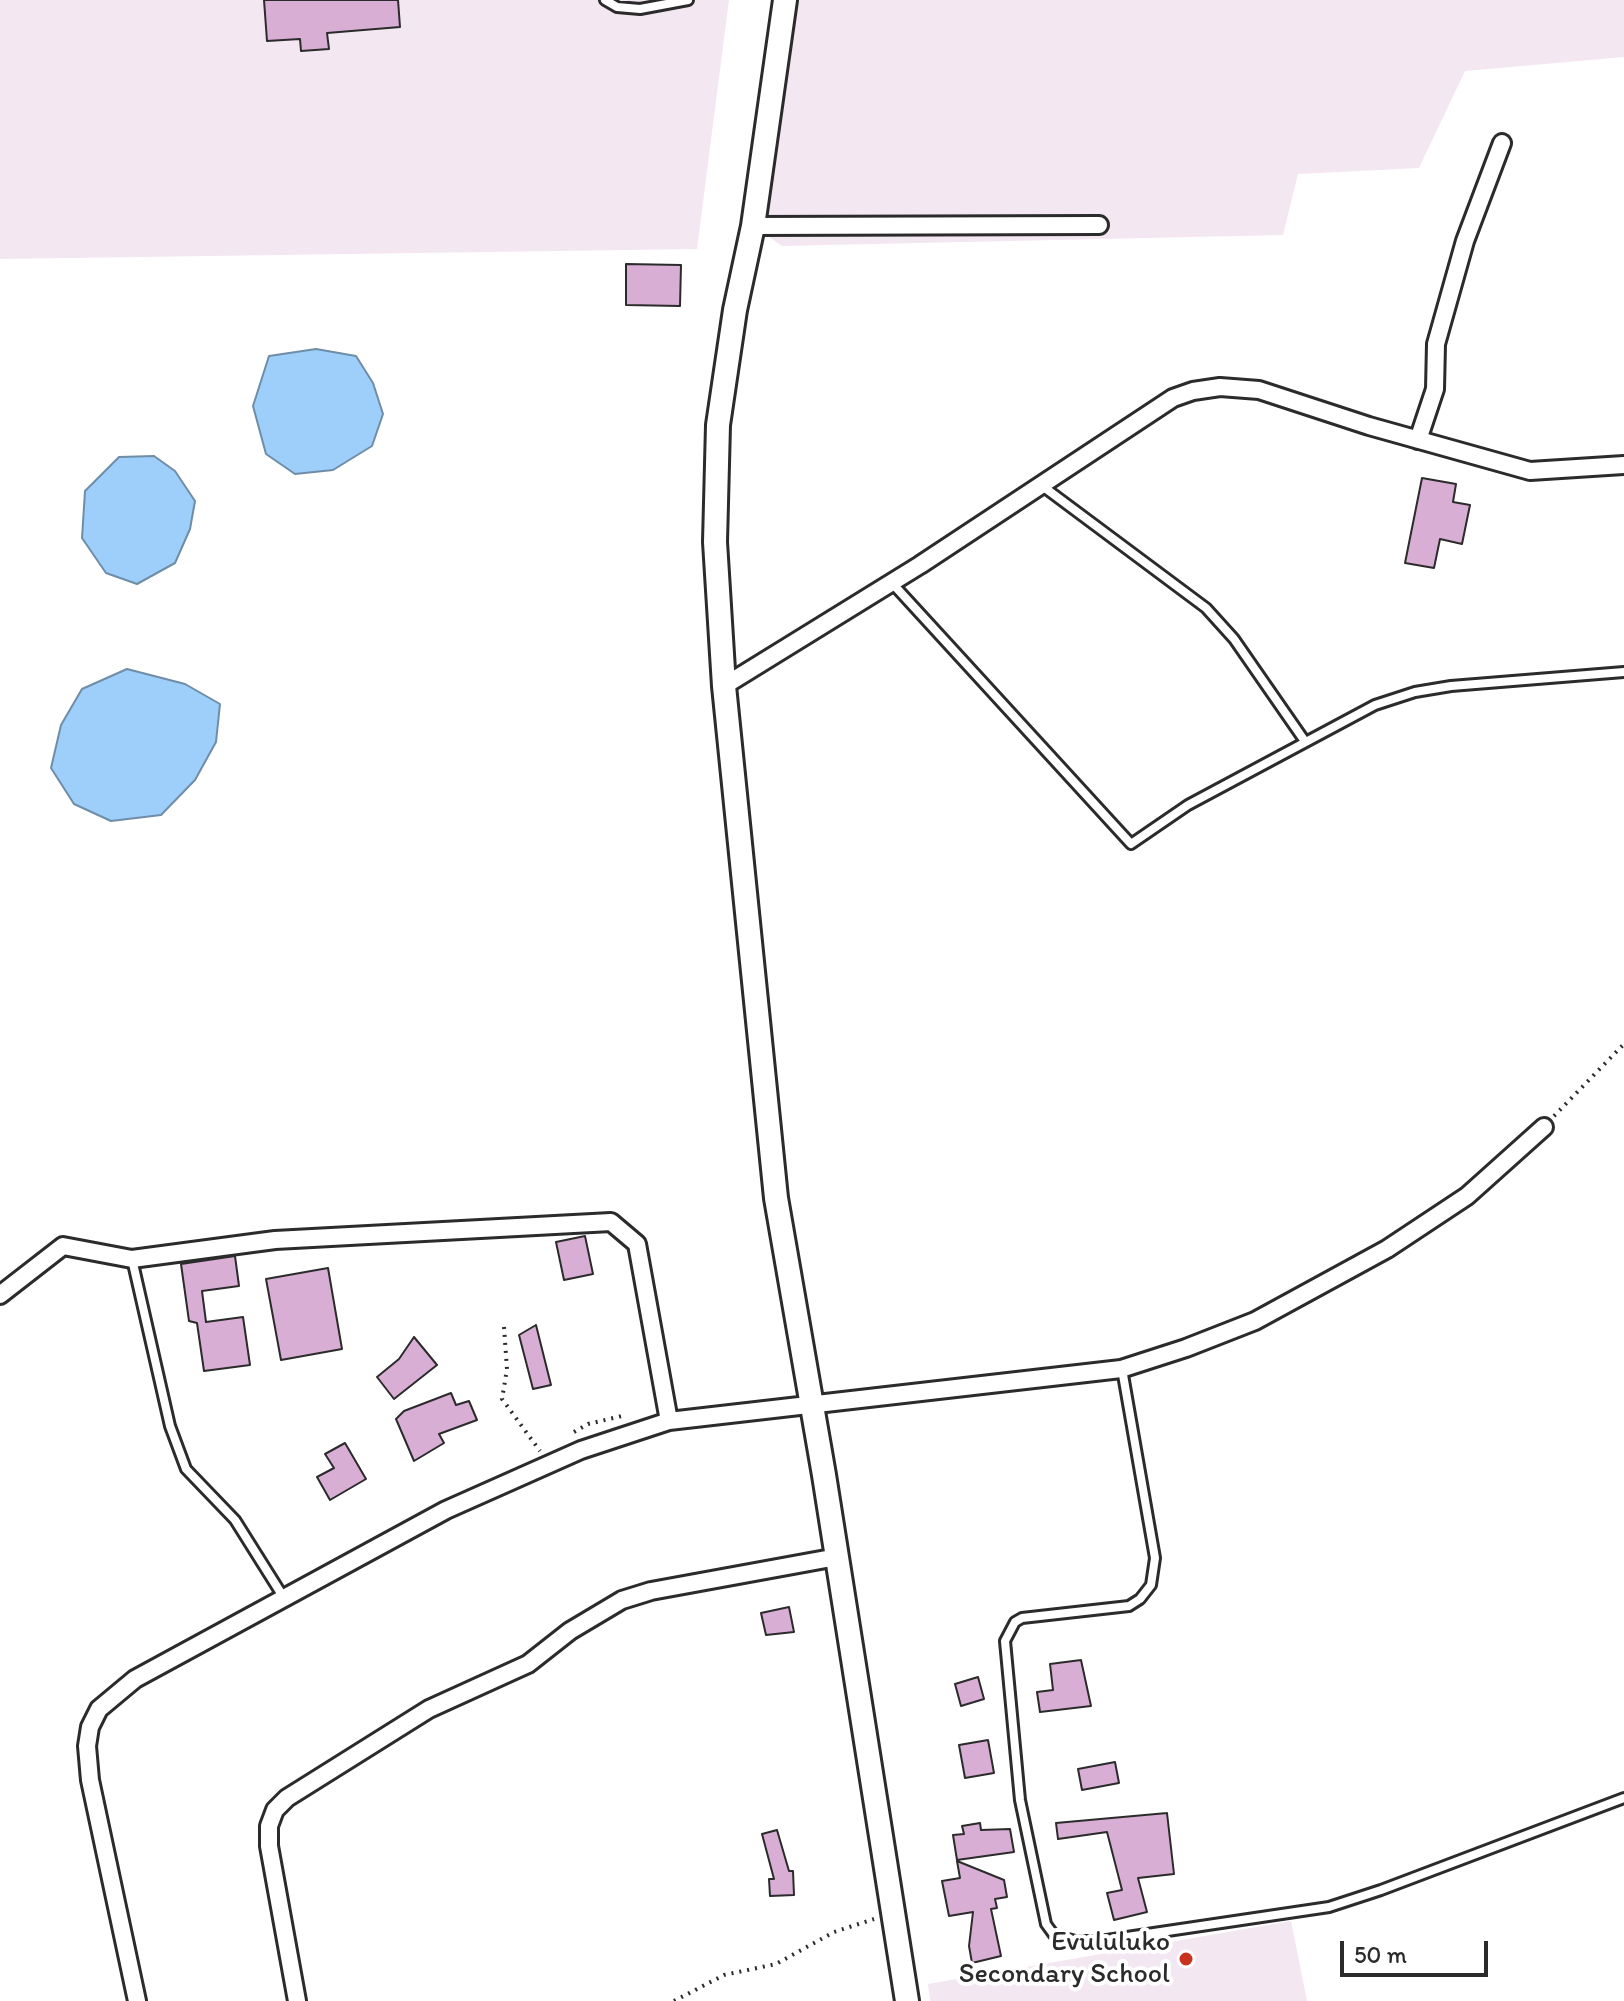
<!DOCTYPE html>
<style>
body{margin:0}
#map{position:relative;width:1624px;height:2001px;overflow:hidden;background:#fff;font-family:Itim,sans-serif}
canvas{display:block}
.scale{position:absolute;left:1340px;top:1941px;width:148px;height:36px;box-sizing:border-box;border:4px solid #2b2b2b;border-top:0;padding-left:10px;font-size:24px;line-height:28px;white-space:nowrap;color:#2b2b2b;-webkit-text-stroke:6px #fff;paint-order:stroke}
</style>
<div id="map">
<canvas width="1624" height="2001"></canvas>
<div class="scale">50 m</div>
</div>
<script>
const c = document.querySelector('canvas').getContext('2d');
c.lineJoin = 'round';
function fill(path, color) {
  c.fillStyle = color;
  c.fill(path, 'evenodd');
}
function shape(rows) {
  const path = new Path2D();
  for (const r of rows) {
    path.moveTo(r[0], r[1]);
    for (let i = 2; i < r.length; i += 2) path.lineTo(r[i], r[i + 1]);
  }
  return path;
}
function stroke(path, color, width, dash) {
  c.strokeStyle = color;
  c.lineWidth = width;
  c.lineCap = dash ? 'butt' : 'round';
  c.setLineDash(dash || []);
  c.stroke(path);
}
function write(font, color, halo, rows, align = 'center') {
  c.font = font + ' Itim,sans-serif';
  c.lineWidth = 8;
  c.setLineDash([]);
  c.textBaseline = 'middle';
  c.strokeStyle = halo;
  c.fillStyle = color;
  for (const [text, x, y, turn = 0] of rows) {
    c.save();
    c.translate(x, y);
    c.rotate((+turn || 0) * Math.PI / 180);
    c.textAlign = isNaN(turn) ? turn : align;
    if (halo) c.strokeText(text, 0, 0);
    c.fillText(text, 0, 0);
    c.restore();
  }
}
fill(shape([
 [0,0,729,0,697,249,0,259],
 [785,0,1624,0,1624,57,1465,71,1419,168,1298,174,1283,235,782,246,753,226],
 [1291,1921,1307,2001,930,2001,928,1984]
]), '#f3e7f2');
const water = shape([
 [316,349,356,356,373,383,383,414,372,446,333,470,295,474,266,454,253,406,269,356,316,349],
 [154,456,175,471,195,501,190,529,175,563,137,584,106,573,82,538,85,491,119,457,154,456],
 [127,669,185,684,220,704,216,742,195,780,161,815,111,821,74,804,51,768,61,725,82,689,127,669]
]);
fill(water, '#9dcffa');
stroke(water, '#6f8da7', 2);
const building = shape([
 [264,0,398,0,400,27,327,33,329,49,301,51,300,39,267,41,264,0],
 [626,264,681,265,680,306,626,305,626,264],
 [1422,478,1456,484,1453,502,1470,505,1462,544,1440,539,1434,568,1405,563,1422,478],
 [585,1236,593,1274,564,1280,556,1242,585,1236],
 [235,1256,239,1286,202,1291,206,1322,243,1317,250,1365,204,1371,197,1323,189,1321,181,1264,235,1256],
 [328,1268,342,1349,281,1360,266,1279,328,1268],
 [536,1325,551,1385,533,1389,519,1335,536,1325],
 [414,1337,437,1365,394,1399,377,1377,399,1359,414,1337],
 [451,1393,456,1405,469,1401,477,1420,439,1434,444,1443,414,1461,396,1419,404,1411,451,1393],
 [345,1443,366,1479,330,1500,317,1477,334,1468,325,1454,345,1443],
 [789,1607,794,1632,766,1635,761,1613,789,1607],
 [1081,1660,1091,1706,1040,1712,1037,1692,1053,1690,1050,1664,1081,1660],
 [978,1677,984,1699,961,1706,955,1684,978,1677],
 [988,1740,994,1773,965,1778,959,1745,988,1740],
 [1115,1762,1119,1783,1082,1790,1078,1769,1115,1762],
 [1167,1813,1174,1874,1138,1878,1147,1912,1114,1920,1107,1893,1122,1890,1107,1832,1058,1839,1056,1823,1167,1813],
 [980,1823,981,1830,1010,1829,1014,1852,957,1860,953,1835,964,1834,962,1826,980,1823],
 [777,1830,789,1871,793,1871,794,1895,770,1896,769,1879,774,1879,762,1834,777,1830],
 [957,1861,1004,1880,1007,1897,995,1899,997,1908,991,1909,1001,1956,972,1963,969,1946,973,1912,949,1916,942,1881,960,1878,957,1861]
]);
fill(building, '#d8aed4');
stroke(building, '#2b2b2b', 2);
const service = shape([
 [605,0,617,7,640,9,688,0],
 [1041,485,1206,608,1234,639,1304,740],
 [892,583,1131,844,1188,805,1375,705,1415,692,1451,686,1624,672],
 [132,1259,170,1426,186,1469,235,1520,284,1598],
 [1122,1369,1155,1558,1151,1585,1140,1599,1129,1606,1022,1618,1015,1622,1005,1641,1020,1800,1046,1924,1054,1935,1075,1941,1100,1941,1329,1907,1381,1890,1624,1798]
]);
const minor = shape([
 [753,226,1099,225],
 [1418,440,1435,389,1436,344,1465,241,1502,143],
 [724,686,920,565,1173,398,1193,391,1220,387,1259,390,1369,426,1530,471,1624,465],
 [0,1295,63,1246,132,1259,275,1240,611,1222,637,1244,669,1421],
 [137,2001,90,1780,87,1746,90,1727,99,1709,135,1679,446,1510,581,1450,669,1421,1121,1369,1186,1348,1255,1321,1387,1249,1467,1196,1544,1127],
 [297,2001,269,1846,269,1826,275,1810,287,1798,429,1709,528,1664,570,1631,622,1600,651,1591,837,1557]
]);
const secondary = shape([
 [785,0,753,226,735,310,718,425,715,542,724,686,776,1198,824,1475,907,2001]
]);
stroke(service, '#2b2b2b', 14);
stroke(minor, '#2b2b2b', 22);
stroke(secondary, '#2b2b2b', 28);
stroke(shape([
 [1554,1116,1624,1044],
 [504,1327,507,1369,502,1399,540,1451],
 [574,1432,588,1424,626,1415],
 [674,2001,724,1975,776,1964,834,1932,874,1919]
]), '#2b2b2b', 4, [2, 6]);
stroke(service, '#fff', 8);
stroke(minor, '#fff', 16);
stroke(secondary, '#fff', 22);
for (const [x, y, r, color] of [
 [1186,1959,8,"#c8321e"]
]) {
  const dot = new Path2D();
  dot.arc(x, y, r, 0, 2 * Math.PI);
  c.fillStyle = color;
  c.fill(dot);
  stroke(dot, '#fff', 3);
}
write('28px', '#2b2b2b', '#fff', [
 ["Evululuko",1170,1943],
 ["Secondary School",1170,1975]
], 'right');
</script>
